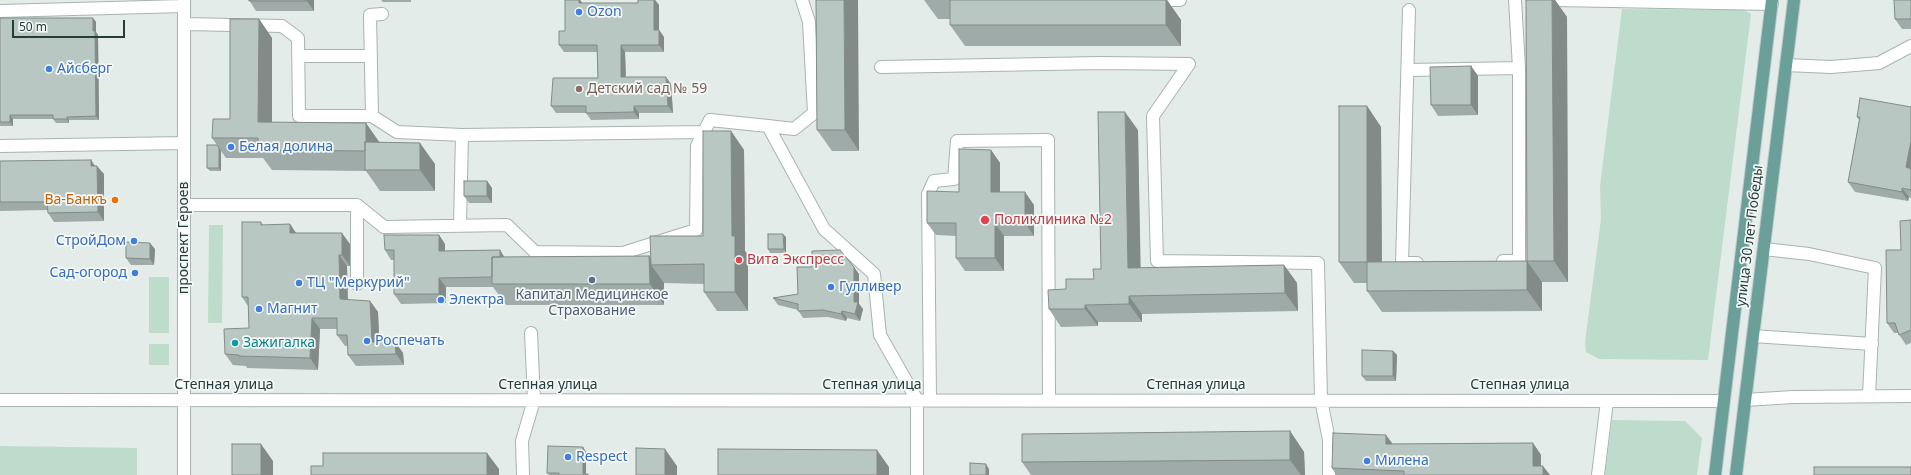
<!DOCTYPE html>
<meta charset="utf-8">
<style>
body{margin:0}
#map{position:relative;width:1911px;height:475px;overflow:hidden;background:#e4ecea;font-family:"Noto Sans",sans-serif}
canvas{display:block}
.scale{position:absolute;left:12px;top:20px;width:113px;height:18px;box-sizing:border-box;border:2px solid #243d3a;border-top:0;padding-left:5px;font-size:12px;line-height:14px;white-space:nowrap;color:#243d3a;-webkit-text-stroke:3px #f4f9f7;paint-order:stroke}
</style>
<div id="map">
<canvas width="1911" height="475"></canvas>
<div class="scale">50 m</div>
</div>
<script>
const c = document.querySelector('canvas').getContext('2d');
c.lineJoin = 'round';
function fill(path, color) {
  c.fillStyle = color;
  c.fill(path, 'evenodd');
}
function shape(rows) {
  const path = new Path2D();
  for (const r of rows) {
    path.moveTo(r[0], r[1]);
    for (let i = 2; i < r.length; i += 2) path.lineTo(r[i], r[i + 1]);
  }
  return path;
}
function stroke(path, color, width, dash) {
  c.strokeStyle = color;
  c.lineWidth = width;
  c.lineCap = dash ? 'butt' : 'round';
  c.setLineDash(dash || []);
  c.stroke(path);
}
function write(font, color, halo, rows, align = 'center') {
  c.font = font + ' "Noto Sans",sans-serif';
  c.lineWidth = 3.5;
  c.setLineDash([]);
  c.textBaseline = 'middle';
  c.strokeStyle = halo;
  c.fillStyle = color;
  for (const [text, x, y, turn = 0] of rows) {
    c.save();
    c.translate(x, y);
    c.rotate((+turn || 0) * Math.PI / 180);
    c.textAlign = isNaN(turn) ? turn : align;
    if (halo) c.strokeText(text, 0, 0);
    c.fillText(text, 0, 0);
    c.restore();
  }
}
fill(shape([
 [1622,9,1744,10,1751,14,1708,360,1599,359,1586,352,1585,342,1601,219,1600,186],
 [209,225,223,225,222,323,208,323],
 [149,277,169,277,169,333,149,333],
 [149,344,169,344,169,365,149,365],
 [1612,420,1685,421,1702,438,1697,475,1605,475],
 [0,446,137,448,137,475,0,475]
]), '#bedccb');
const minor = shape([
 [1150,0,1180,0],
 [1557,0,1772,4],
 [1409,10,1402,263,1417,263],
 [0,11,184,6],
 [382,14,370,15,372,116,397,132,462,135,460,225],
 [184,24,282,26,298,38,299,116,372,116],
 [298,56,371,56],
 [1189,64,1153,116,1157,261,1318,263,1321,400,1329,440,1329,475],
 [1786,65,1831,67,1879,63,1911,46],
 [881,67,1100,63,1189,64],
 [1408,70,1519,68],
 [768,126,794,129,814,113,809,22,802,0],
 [462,135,704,132],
 [0,146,184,143],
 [184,205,357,205,384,227,507,225,535,252,623,253,696,230,697,146,710,120,768,126,824,229,874,274,880,335,917,400,917,475],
 [1764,249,1809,254,1875,268,1869,396],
 [1503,261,1519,261,1519,68,1515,0],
 [357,284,357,205],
 [1753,336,1872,344],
 [0,400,1723,401],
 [930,400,928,194,934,181,954,179,957,141,1048,140,1049,400],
 [1745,400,1793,397,1911,396],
 [184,475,184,0],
 [523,475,522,441,534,400,531,333],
 [1598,475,1607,401]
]);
const major = shape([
 [1715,475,1772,0],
 [1736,475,1794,0]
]);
stroke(minor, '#a7b4b2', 14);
stroke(major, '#c2c9c8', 14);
stroke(minor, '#fff', 12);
stroke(major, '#6b9f99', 12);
fill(shape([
 [249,0,314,0,314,11,256,11],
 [381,0,411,0,411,2,383,2],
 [565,0,580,0,582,3,638,3,638,0,655,0,659,5,659,30,664,37,664,52,625,52,626,77,671,84,673,113,639,113,639,119,591,120,586,113,556,113,551,106,598,78,597,52,564,52,559,45,565,31],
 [816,0,859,151,832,151,817,130],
 [924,0,1167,0,1181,20,1181,46,965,46,950,25,950,19,938,19],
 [1526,0,1555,0,1567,17,1568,282,1542,282,1542,311,1382,312,1367,291,1367,283,1354,283,1339,262,1367,106,1381,127,1382,262,1527,261],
 [1911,0,1911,29,1902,29,1895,19],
 [0,18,93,18,96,22,96,32,98,35,99,120,69,120,69,123,56,123,53,119,13,119,13,126,0,126],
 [259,19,272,38,272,123,379,142,435,164,435,191,380,191,366,171,272,170,263,158,226,158,221,151,221,171,210,171,207,168,217,145,212,138,230,119],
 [1471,66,1478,76,1478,115,1438,116,1431,105],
 [1911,107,1911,198,1909,197,1908,201,1855,192,1848,182,1859,120,1857,117],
 [1138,130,1140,268,1284,265,1297,283,1298,311,1142,314,1142,322,1098,322,1098,326,1061,327,1049,309,1066,289,1094,279,1101,269],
 [731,131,744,150,745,251,748,255,748,311,717,311,704,292,704,284,664,283,664,305,506,305,493,287,446,287,446,303,401,304,394,294,394,260,391,260,385,250,439,235,445,244,445,251,500,250,504,257,649,256,651,258,703,236],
 [991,150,1000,163,1000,192,1034,205,1034,236,1004,236,1004,271,965,271,956,258,956,236,936,235,927,223,959,192],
 [0,161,95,166,104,174,104,221,54,222,48,213,48,210,0,211],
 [487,181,492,188,492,203,469,203,464,196],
 [1911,220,1911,343,1906,345,1898,333,1894,333,1887,323,1901,250],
 [261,222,263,225,290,224,296,233,350,244,350,266,347,266,348,300,370,301,378,312,379,342,395,342,403,353,404,365,356,366,348,355,348,346,345,346,337,335,337,329,320,329,318,370,247,368,246,366,233,365,225,354,249,328,248,306,242,297],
 [786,237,786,253,770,253,768,249],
 [155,249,154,265,131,265,126,258],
 [859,274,859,304,863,309,860,321,847,318,846,321,828,317,803,318,798,310,778,305,773,298,798,294],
 [1393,351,1397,355,1396,381,1366,381,1362,376],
 [1290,431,1304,452,1305,475,1031,475,1022,462],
 [1533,443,1541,455,1541,466,1550,475,1336,475,1332,468,1392,444],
 [583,447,586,452,586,474,588,474,589,475,549,475,547,473]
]), '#9faba8');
fill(shape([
 [307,0,314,0,314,11,307,1],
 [579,0,580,0,584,5,579,3],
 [654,0,655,0,659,5,659,37,654,30],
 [844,0,858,0,859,151,845,130],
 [1166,0,1167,0,1181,20,1181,46,1166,25],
 [1552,0,1555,0,1567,17,1568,282,1554,261],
 [93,18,96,22,96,32,98,35,99,120,96,116],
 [259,19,272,38,272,142,258,122],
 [659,30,664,37,664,52,659,45],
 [621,45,625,52,626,84,621,77],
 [1471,66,1478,76,1478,115,1471,105],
 [666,77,671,84,673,113,668,106],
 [634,106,639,113,639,119,634,112],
 [1367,106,1381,127,1382,283,1367,262],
 [1125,112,1138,130,1141,286,1128,268],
 [10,115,13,119,13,126,10,122],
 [67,117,69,120,69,123,67,119],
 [366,123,380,143,380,171,366,151],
 [731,131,744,150,745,251,748,255,748,311,735,292,732,236],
 [1911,141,1911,175,1906,167],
 [420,143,435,164,435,191,420,170],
 [219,148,221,151,221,171,219,168],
 [991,150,1000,163,1000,205,991,192],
 [91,160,97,169,91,166],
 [97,166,104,174,104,221,98,212],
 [487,181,492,188,492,203,487,196],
 [1902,188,1909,197,1908,201,1902,192],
 [1025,192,1034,205,1034,236,1025,223],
 [995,223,1004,236,1004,271,995,258],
 [290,224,298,236,290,233],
 [342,233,350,244,350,266,342,255],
 [783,234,786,237,786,253,784,249],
 [439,235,445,244,445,260,439,251],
 [150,243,155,249,154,265,150,259],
 [500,250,506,260,500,277],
 [339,255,347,266,348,311,340,299],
 [649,256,655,264,651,265,664,283,664,305,650,284],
 [1527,261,1542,282,1542,311,1527,290],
 [1284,265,1297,283,1298,311,1285,293],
 [854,267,859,274,859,304,863,309,860,321,855,314,854,302],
 [439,278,446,287,446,303,439,294],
 [1129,296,1142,314,1142,322,1129,304],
 [370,301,378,312,380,354,372,342],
 [1085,305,1098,322,1098,326,1085,309],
 [842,311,847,318,846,321,841,314],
 [312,318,320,329,318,370,310,358],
 [395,342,403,353,404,365,396,354],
 [1393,351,1397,355,1396,381,1393,376],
 [1290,431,1304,452,1305,475,1301,475,1290,460],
 [1386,435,1395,447,1386,444],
 [1533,443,1541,455,1541,475,1533,466],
 [261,444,273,461,273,475,261,475],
 [583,447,586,452,586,475,583,474],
 [665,449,677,466,677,475,665,475],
 [877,450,889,467,889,475,877,475],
 [487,453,499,469,499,475,487,475],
 [986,464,989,469,989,475,986,475],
 [1543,466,1550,475,1543,475]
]), '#828b88');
const building = shape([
 [249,0,307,0,307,1,249,1,249,0],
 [565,0,579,0,579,3,638,3,638,0,654,0,654,30,659,30,659,45,621,45,621,77,666,77,668,106,634,106,634,112,586,113,586,106,551,106,553,78,598,78,597,45,559,45,559,31,565,31,565,0],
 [816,0,844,0,845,130,817,130,816,0],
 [950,0,1166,0,1166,25,950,25,950,0],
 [1526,0,1552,0,1554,261,1527,261,1526,0],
 [1894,0,1911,0,1911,19,1895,19,1894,0],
 [0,18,93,18,93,31,95,31,96,116,67,117,67,119,53,119,53,115,10,115,10,122,0,122,0,18],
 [230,19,259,19,258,122,366,123,366,142,365,142,365,151,258,150,258,138,212,138,213,119,230,119,230,19],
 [1471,66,1471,105,1431,105,1430,67,1471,66],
 [1860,98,1911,107,1911,141,1906,167,1911,169,1911,190,1902,188,1902,192,1848,182,1860,117,1857,117,1860,98],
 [1339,106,1367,106,1367,262,1339,262,1339,106],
 [1098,112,1125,112,1128,268,1284,265,1285,293,1129,296,1129,304,1085,305,1085,309,1049,309,1048,290,1066,289,1066,279,1094,279,1093,269,1101,269,1098,112],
 [703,131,731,131,732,236,735,236,735,292,704,292,704,264,651,265,650,236,703,236,703,131],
 [365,142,420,143,420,170,365,170,365,142],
 [207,145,217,145,219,148,219,168,207,168,207,145],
 [959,149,991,150,991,192,1025,192,1025,223,995,223,995,258,956,258,956,223,927,223,927,191,959,192,959,149],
 [91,160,91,166,97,166,98,212,48,213,47,202,0,202,0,161,91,160],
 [464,181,487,181,487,196,464,196,464,181],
 [1911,220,1911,330,1899,335,1895,323,1887,323,1886,250,1901,250,1900,221,1911,220],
 [242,222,261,222,261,225,290,224,290,233,342,233,342,255,339,255,340,299,370,301,372,342,395,342,396,354,348,355,347,335,337,335,337,318,312,318,310,358,239,356,239,355,225,354,224,329,249,328,248,297,242,297,242,222],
 [768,234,783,234,784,249,768,249,768,234],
 [384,235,439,235,439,251,500,250,500,257,492,257,492,277,439,278,439,294,394,294,394,250,385,250,384,235],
 [126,242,150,243,150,259,126,258,126,242],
 [840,250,854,267,854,302,858,302,855,314,842,311,841,314,823,310,798,311,798,304,773,298,798,294,797,267,812,267,812,251,840,250],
 [649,256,650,284,492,284,492,257,649,256],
 [1527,261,1527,290,1367,291,1367,262,1527,261],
 [1362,350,1393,351,1393,376,1362,376,1362,350],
 [1290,431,1290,460,1022,462,1022,434,1290,431],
 [1333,433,1386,435,1386,444,1533,443,1533,466,1543,466,1543,475,1404,475,1404,471,1332,468,1333,433],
 [232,444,261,444,261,475,232,475,232,444],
 [548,446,583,447,583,474,588,474,588,475,559,475,559,473,547,473,548,446],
 [636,448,665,449,665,475,636,475,636,448],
 [718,449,877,450,877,475,718,475,718,449],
 [323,453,487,453,487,475,311,475,311,466,323,466,323,453],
 [970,463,986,464,986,475,970,475,970,463],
 [1814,467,1911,467,1911,475,1814,475,1814,467]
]);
fill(building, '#b9c7c3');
stroke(building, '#828b88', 1);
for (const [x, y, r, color] of [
 [579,12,4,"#3f7fe0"],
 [49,69,4,"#3f7fe0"],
 [579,89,4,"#8d6e63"],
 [231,147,4,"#3f7fe0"],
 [115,200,4,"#e8710a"],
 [985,220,5,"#e0444e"],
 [134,241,4,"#3f7fe0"],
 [739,260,4,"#e0444e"],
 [135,273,4,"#3f7fe0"],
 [592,280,4,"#5c6f8a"],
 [299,283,4,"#3f7fe0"],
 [831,287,4,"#3f7fe0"],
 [441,300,4,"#3f7fe0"],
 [259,309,4,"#3f7fe0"],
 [367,341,4,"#3f7fe0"],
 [235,343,4,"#0f9aa8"],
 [568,457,4,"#3f7fe0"],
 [1367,461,4,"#3f7fe0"]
]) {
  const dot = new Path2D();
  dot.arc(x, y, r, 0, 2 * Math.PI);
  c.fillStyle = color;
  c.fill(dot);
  stroke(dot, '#f4f9f7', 1.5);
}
write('14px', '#366cbe', '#f4f9f7', [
 ["Ozon",587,12],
 ["Айсберг",57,69],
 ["Белая долина",239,147],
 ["СтройДом",126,241,"right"],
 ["Сад-огород",127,273,"right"],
 ["ТЦ \"Меркурий\"",307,283],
 ["Гулливер",839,287],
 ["Электра",449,300],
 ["Магнит",267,309],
 ["Роспечать",375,341],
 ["Respect",576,457],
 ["Милена",1375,461]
], 'left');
write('14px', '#785e54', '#f4f9f7', [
 ["Детский сад № 59",587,89]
], 'left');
write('14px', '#c56008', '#f4f9f7', [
 ["Ва-Банкъ",107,200]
], 'right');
write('14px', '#be3a42', '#f4f9f7', [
 ["Поликлиника №2",994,220],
 ["Вита Экспресс",747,260]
], 'left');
write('14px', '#243d3a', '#f4f9f7', [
 ["улица 30 лет Победы",1750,236,-83],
 ["проспект Героев",184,238,-90],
 ["Степная улица",224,385],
 ["Степная улица",548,385],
 ["Степная улица",872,385],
 ["Степная улица",1196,385],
 ["Степная улица",1520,385]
]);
write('14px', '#4e5e75', '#f4f9f7', [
 ["Капитал Медицинское",592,295],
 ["Страхование",592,311]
]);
write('14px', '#0d838f', '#f4f9f7', [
 ["Зажигалка",243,343]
], 'left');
</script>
